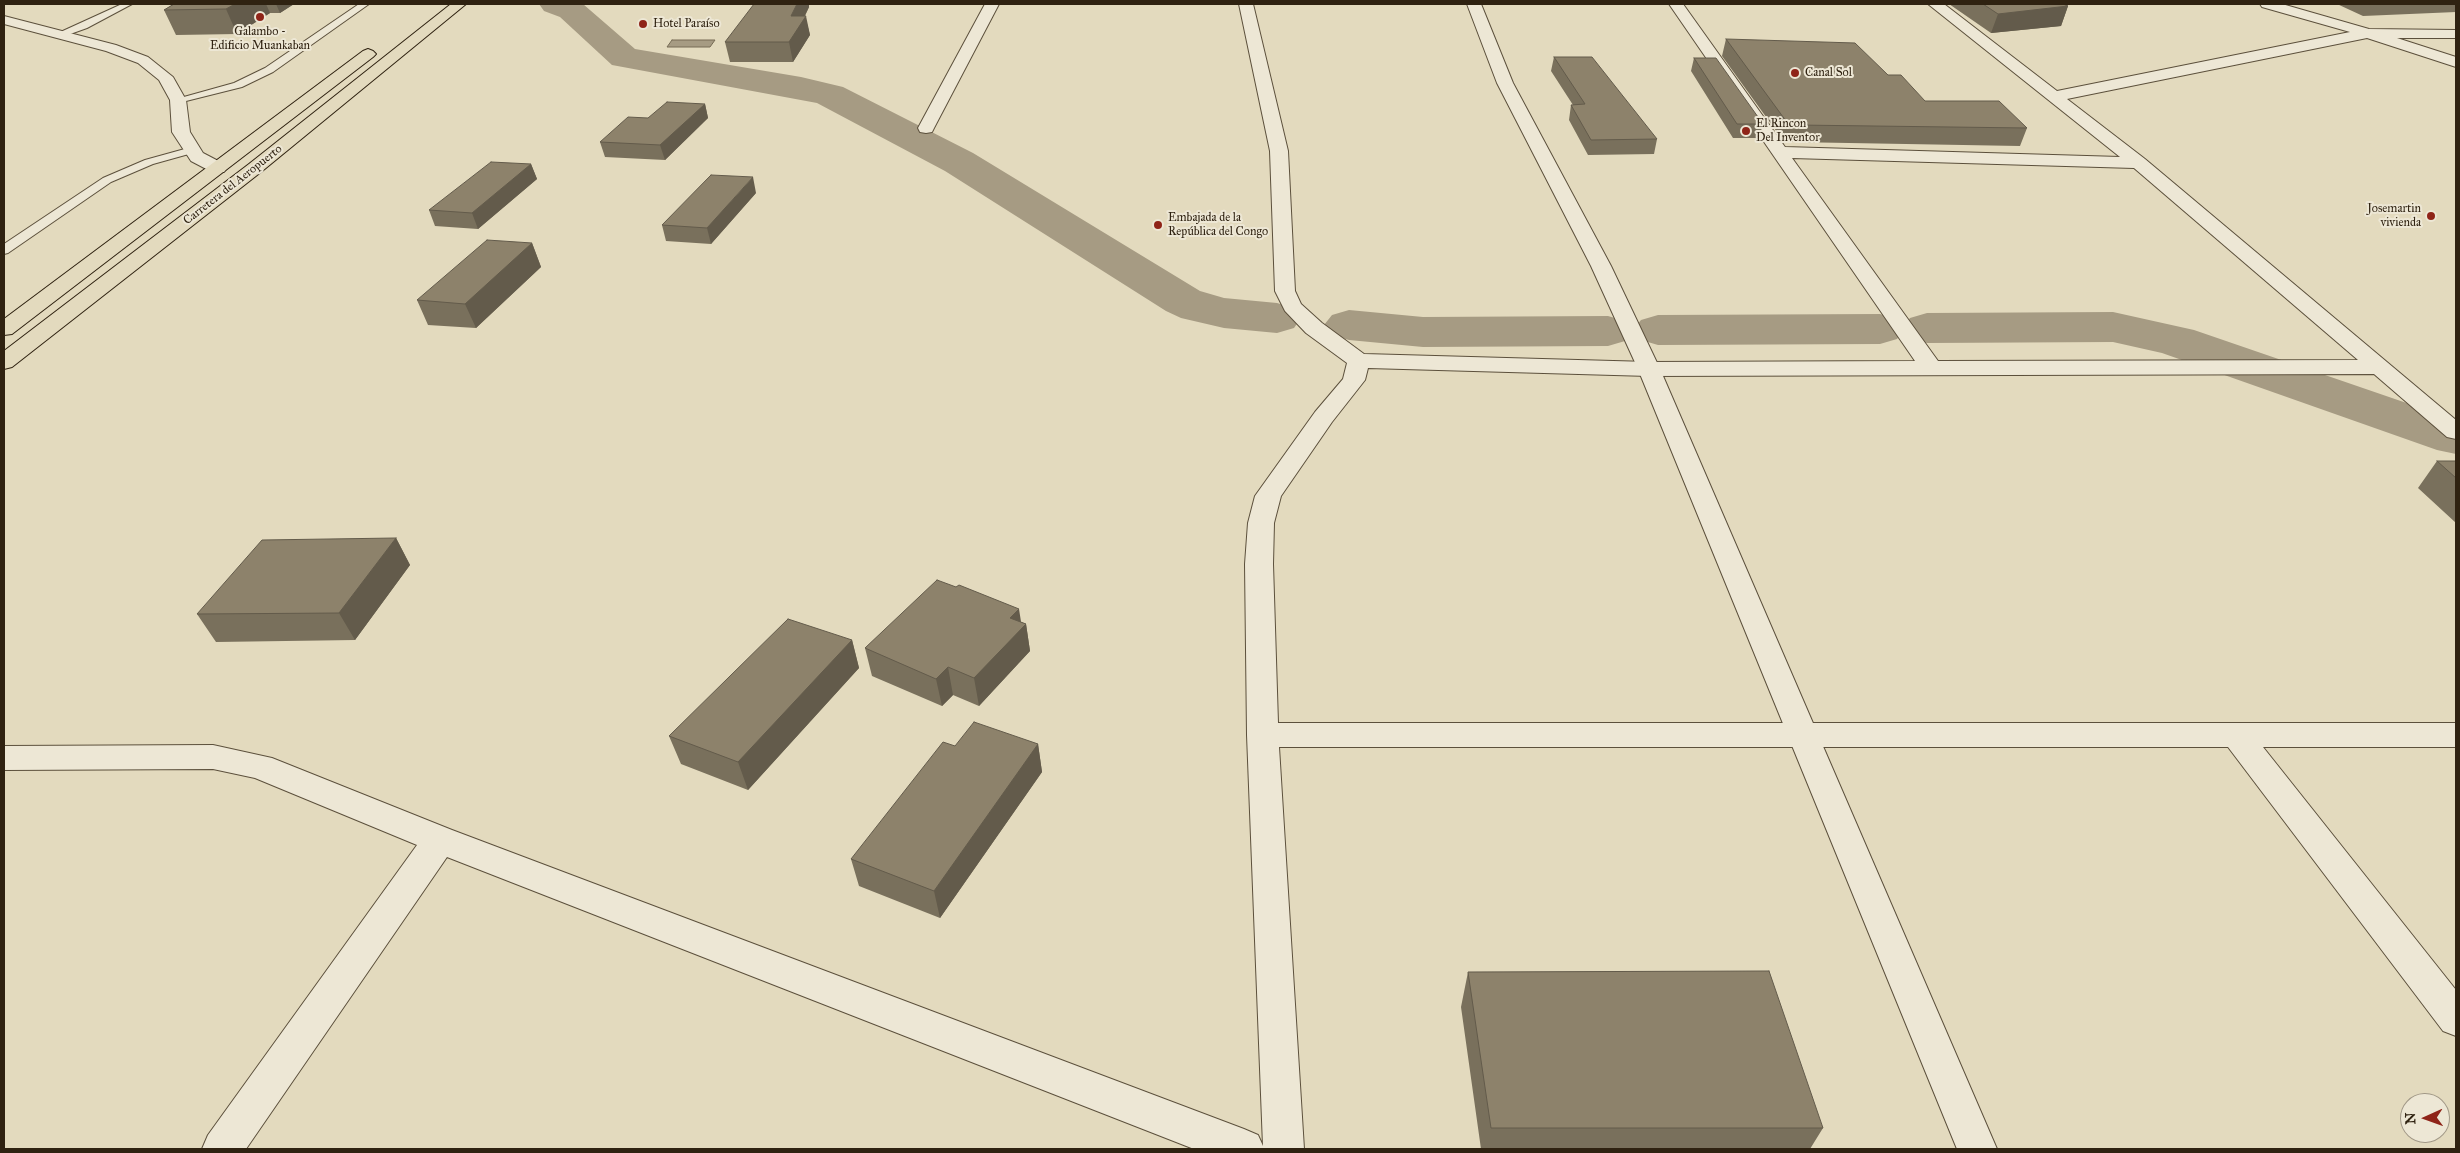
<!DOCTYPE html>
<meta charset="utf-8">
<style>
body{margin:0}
#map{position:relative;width:2460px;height:1153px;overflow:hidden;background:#e3dabe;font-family:"IM FELL Great Primer",serif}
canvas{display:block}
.frame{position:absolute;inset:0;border:5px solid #2f2211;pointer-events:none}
.north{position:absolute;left:2400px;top:1093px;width:50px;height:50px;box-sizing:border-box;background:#ede7d5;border:1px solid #a19887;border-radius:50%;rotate:268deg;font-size:14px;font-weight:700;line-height:20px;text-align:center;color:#2f2211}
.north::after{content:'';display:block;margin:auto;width:18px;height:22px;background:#8f2418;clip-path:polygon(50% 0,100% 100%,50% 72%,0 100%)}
</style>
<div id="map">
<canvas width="2460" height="1153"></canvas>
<div class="frame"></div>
<div class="north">N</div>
</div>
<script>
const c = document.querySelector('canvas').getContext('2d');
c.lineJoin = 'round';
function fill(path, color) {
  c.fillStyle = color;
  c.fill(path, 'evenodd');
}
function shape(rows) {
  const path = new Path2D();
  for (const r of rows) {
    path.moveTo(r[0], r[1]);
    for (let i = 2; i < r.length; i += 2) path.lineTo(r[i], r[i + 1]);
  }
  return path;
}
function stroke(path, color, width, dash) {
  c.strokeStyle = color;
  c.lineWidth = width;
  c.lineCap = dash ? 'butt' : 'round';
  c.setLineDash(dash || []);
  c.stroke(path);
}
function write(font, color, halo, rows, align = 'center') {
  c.font = font + ' "IM FELL Great Primer",serif';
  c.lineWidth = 4;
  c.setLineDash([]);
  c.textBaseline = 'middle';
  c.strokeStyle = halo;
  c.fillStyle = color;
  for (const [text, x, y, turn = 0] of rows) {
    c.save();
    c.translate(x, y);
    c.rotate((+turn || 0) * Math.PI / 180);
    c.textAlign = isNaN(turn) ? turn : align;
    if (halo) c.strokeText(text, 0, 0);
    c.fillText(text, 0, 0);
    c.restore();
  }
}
const water = shape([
 [672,40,715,40,710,47,667,47,672,40]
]);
fill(water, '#a69b83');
stroke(water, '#766b55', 1);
fill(shape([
 [539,4,583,4,635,49,801,77,843,87,973,153,1200,291,1224,298,1277,303,1294,308,1301,318,1294,328,1277,333,1224,328,1181,318,1166,311,945,171,817,103,612,65,560,17,544,11,539,4],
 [1349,310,1423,317,1608,316,1625,321,1633,331,1625,341,1608,346,1423,347,1349,340,1332,335,1324,325,1332,315,1349,310],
 [2113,312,2194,330,2456,420,2456,454,2437,450,2162,353,2113,342,1927,343,1910,338,1904,330,1897,339,1880,344,1658,345,1641,340,1633,330,1641,320,1658,315,1880,314,1897,319,1903,327,1910,318,1927,313,2113,312]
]), '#a69b83');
const service = shape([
 [122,4,132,4,87,28,59,38,54,35,122,4],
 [359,4,369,4,273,72,242,87,178,103,173,100,234,83,265,68,359,4],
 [192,147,196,148,196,152,153,164,111,182,8,253,4,254,4,244,103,178,145,160,192,147]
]);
const minor = shape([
 [985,4,999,4,934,128,932,132,926,133,920,132,918,128,985,4],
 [1239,4,1253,4,1288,151,1295,291,1301,304,1322,323,1364,354,1649,362,1915,361,1669,4,1683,4,1785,147,2120,157,1928,4,1944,4,2057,91,2350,32,2262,7,2260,4,2282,4,2369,29,2456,30,2456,38,2397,38,2456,57,2456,67,2367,38,2067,99,2145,159,2456,420,2456,439,2447,437,2374,374,1649,376,1368,368,1365,380,1332,422,1281,496,1274,523,1273,564,1278,723,2456,723,2456,747,2263,747,2456,990,2456,1036,2443,1031,2228,747,1279,747,1304,1149,1194,1149,447,857,246,1149,202,1149,208,1135,417,845,255,778,213,769,4,770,4,746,213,745,272,758,452,830,1244,1129,1258,1135,1263,1146,1247,735,1245,564,1248,523,1255,496,1315,412,1343,379,1347,363,1306,333,1285,311,1275,291,1270,151,1239,4],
 [1792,158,2134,168,2358,360,1938,361,1792,158],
 [4,16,116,45,148,57,173,77,186,100,190,132,203,153,224,164,227,168,224,172,212,172,191,161,172,132,170,100,159,80,138,63,106,51,4,24,4,16]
]);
const tertiary = shape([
 [1467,4,1481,4,1513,83,1611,266,1660,369,1997,1149,1957,1149,1638,369,1591,266,1497,83,1467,4]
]);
const primary = shape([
 [451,4,466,4,261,172,12,367,4,369,4,351,249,164,451,4],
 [368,49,373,51,376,54,373,57,12,334,4,335,4,319,363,51,368,49]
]);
stroke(service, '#5c503c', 2);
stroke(minor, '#5c503c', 2);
stroke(tertiary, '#5c503c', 2);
stroke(primary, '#2f2211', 2);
fill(service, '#ede7d5');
fill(minor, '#ede7d5');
fill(tertiary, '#ede7d5');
fill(primary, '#e3dabe');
fill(shape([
 [174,4,294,4,280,13,270,13,237,34,176,35,164,10],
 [797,4,809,4,809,7,805,16,810,35,793,62,730,62,725,42],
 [1949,4,2063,4,2068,6,2061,26,1991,33],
 [2337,4,2456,4,2456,12,2363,16],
 [1726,39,1888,75,1925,101,2027,128,2020,146,1792,142,1790,139,1782,139,1722,56],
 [1554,57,1657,139,1654,154,1588,155,1569,120,1571,105,1573,105,1551,71],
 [1694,58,1763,124,1759,138,1733,138,1691,71],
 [705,104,708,118,665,160,605,157,600,142,648,118],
 [531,164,537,179,478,229,435,226,429,210],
 [756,193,711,244,666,241,662,225],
 [532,243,541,267,476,328,428,325,417,300],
 [2437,461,2456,461,2456,523,2418,488],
 [396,538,410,565,355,640,216,642,197,614],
 [1021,622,1026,624,1030,651,979,706,953,695,942,706,872,676,865,648],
 [852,640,859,668,748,790,681,764,669,736],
 [1038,744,1042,772,940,918,859,886,851,859],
 [1468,972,1823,1128,1810,1149,1481,1149,1461,1007]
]), '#79705c');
fill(shape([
 [235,4,266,4,270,13,237,34,226,9],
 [276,4,294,4,280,13],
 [797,4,809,4,809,7,800,25,806,16,810,35,793,62,789,42,791,16],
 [2068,6,2061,26,1991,33,1998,14],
 [705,104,708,118,665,160,660,145],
 [531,164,537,179,478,229,472,213],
 [753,177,756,193,711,244,707,228],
 [532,243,541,267,476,328,465,304],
 [396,538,410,565,355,640,339,613],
 [1019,609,1022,628,1026,624,1030,651,979,706,974,678,1010,618],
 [852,640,859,668,748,790,738,762],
 [948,667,953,695,942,706,936,679],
 [1038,744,1042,772,940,918,934,891]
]), '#635b4b');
const building = shape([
 [174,4,235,4,226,9,164,10,174,4],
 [754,4,797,4,791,16,806,16,789,42,725,42,754,4],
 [1983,4,2063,4,2068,6,1998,14,1983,4],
 [1726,39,1855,43,1888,75,1901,75,1925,101,1999,101,2027,128,1797,125,1795,122,1786,121,1726,39],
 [1554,57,1592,57,1657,139,1591,140,1571,105,1585,104,1554,57],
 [1694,58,1716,58,1763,124,1737,124,1694,58],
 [667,102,705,104,660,145,600,142,628,117,648,118,667,102],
 [491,162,531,164,472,213,429,210,491,162],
 [711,175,753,177,707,228,662,225,711,175],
 [487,240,532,243,465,304,417,300,487,240],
 [2437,461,2456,461,2456,478,2437,461],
 [396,538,339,613,197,614,262,540,396,538],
 [937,580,956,587,959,585,1019,609,1010,618,1026,624,974,678,948,667,936,679,865,648,937,580],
 [788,619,852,640,738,762,669,736,788,619],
 [974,722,1038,744,934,891,851,859,943,742,955,746,974,722],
 [1769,971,1823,1128,1491,1128,1468,972,1769,971]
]);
fill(building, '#8d826b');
stroke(building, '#635b4b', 1);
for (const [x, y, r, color] of [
 [260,17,5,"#8f2418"],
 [643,24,5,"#8f2418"],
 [1795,73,5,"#8f2418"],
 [1746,131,5,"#8f2418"],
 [2431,216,5,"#8f2418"],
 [1158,225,5,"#8f2418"]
]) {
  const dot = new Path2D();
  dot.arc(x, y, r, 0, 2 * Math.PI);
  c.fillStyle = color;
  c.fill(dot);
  stroke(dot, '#ede7d5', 2);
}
write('12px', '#2f2211', '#ede7d5', [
 ["Hotel Paraíso",653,24],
 ["Galambo -",260,32,"center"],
 ["Edificio Muankaban",260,46,"center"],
 ["Canal Sol",1805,73],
 ["El Rincon",1756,124],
 ["Del Inventor",1756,138],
 ["Josemartin",2421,209,"right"],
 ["vivienda",2421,223,"right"],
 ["Embajada de la",1168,218],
 ["República del Congo",1168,232]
], 'left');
write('12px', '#2f2211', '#ede7d5', [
 ["Carretera del Aeropuerto",233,185,-38]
]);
</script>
